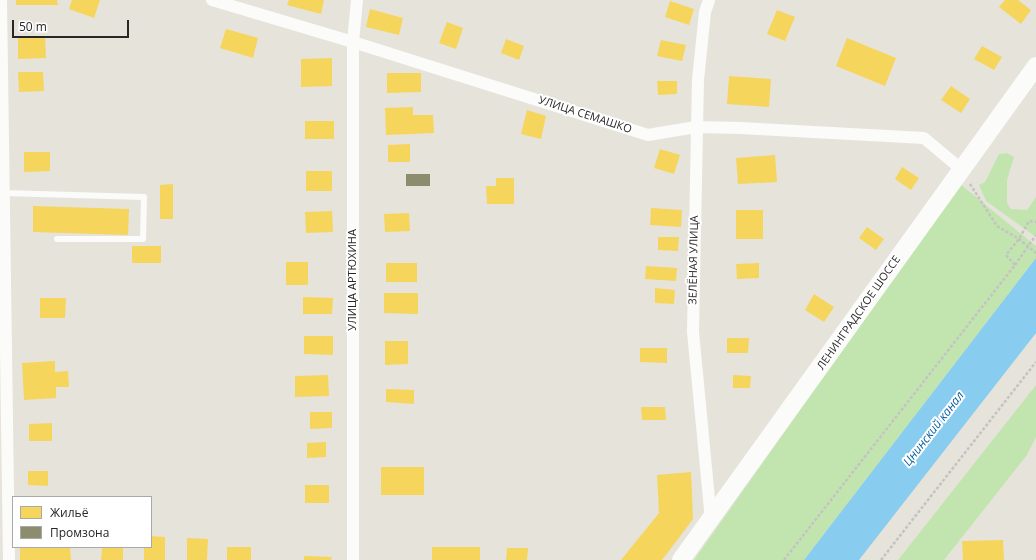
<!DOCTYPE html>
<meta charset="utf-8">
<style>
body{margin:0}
#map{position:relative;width:1036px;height:560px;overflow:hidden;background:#e6e3db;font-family:"Open Sans",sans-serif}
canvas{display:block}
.legend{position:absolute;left:12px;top:496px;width:140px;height:52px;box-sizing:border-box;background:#fff;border:1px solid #a9a9a9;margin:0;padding:5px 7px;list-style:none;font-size:12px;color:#272727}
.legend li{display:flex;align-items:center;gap:8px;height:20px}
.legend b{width:20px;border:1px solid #a9a9a9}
.scale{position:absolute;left:12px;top:20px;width:117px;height:18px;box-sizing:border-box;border:2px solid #272727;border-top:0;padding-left:5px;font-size:12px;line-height:14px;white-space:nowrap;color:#272727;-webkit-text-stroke:3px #fff;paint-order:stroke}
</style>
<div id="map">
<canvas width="1036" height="560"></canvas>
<ul class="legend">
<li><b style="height:11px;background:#f6d55c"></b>Жильё</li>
<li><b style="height:11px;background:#8c8c6e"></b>Промзона</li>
</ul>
<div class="scale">50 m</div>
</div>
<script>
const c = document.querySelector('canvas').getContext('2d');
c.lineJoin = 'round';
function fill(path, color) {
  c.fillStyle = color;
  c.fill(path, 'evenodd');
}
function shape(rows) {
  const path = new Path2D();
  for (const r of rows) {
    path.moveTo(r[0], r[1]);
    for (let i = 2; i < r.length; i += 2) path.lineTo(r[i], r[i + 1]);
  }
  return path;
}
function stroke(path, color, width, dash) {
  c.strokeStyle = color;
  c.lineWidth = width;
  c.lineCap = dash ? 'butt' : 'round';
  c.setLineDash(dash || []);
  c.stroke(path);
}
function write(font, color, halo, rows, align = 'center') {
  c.font = font + ' "Open Sans",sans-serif';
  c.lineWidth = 4;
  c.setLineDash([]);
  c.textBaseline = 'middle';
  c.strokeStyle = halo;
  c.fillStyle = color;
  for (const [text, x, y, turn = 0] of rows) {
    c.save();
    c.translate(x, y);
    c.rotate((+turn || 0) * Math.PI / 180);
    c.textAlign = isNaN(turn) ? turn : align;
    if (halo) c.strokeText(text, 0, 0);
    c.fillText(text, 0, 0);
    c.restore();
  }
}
fill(shape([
 [1007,153,1014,157,1007,180,1007,203,1011,209,1027,210,1036,197,1036,237,986,201,979,185,985,182,999,154],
 [960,184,1036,246,1036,258,804,560,694,560],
 [1036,385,1036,437,1027,455,944,560,898,560]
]), '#c2e5b0');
fill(shape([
 [1036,258,1036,333,859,560,804,560]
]), '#88ccef');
fill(shape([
 [16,0,57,0,58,5,16,5],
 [72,0,100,0,94,18,69,9],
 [289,0,324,0,321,14,287,5],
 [1005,0,1018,0,1031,10,1021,24,999,7],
 [670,1,694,9,689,25,665,17],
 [370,9,403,18,399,35,366,27],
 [777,10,795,17,785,41,767,34],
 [447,22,463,28,456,49,439,43],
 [226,29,258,38,253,58,220,48],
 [18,37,45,37,46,58,18,59],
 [847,38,896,58,885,86,836,66],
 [506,39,524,46,519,60,501,53],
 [661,40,686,45,682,61,657,56],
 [982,46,1002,57,994,70,974,59],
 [332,58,332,86,301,87,301,59],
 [18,72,43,72,44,91,19,92],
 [387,73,421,73,421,92,387,93],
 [729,76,771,79,769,107,727,104],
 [657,81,677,81,677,94,658,95],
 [951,86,970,99,961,113,941,100],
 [413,107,413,115,433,115,434,133,386,135,385,108],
 [527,110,546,116,541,139,521,134],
 [305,121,334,121,334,139,305,139],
 [410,144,410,162,388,162,388,145],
 [660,149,680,155,674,174,654,168],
 [24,152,50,152,50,171,24,172],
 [775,155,777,182,738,184,736,158],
 [902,167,919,178,911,190,895,179],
 [306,171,332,171,332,191,306,191],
 [496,178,514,178,514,204,487,204,486,186,496,186],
 [173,184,173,219,160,219,160,185],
 [33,206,129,209,128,235,33,232],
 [651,208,682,210,681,227,650,225],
 [736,210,763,210,763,239,736,239],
 [332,211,333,232,306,233,305,212],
 [409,213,410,231,385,232,384,214],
 [867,227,884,239,876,250,859,238],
 [658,237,679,237,678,251,658,250],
 [132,246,161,246,161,263,132,263],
 [286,262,308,262,308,285,286,285],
 [386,263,417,263,417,282,386,282],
 [759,263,759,278,737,279,736,264],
 [646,266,677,268,676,281,645,279],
 [655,288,675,290,674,304,655,303],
 [384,293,418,293,418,314,384,313],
 [814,294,834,307,824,322,805,310],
 [303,297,333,298,332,314,303,314],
 [40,298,66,298,65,318,40,318],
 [304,336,333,336,333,355,304,354],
 [727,338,749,338,748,353,727,353],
 [385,341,408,341,408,364,385,365],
 [640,348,667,348,667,363,640,362],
 [55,361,55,372,68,371,69,387,56,387,56,398,24,400,22,363],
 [328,375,329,396,295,397,295,376],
 [733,375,751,376,750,388,733,388],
 [386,389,414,390,414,404,386,402],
 [641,407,665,407,666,420,642,420],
 [310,412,332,412,332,428,310,429],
 [52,423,52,441,29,441,29,424],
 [326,442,326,457,307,458,307,443],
 [381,467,424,467,424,495,381,495],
 [28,471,48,471,48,486,28,485],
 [691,472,693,519,669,551,662,560,621,560,659,513,657,475],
 [305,485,329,485,329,503,305,503],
 [151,536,165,537,165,560,144,560,144,547,151,547],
 [187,538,208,539,207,560,187,560],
 [1003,540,1004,560,963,560,962,541],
 [20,547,70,547,71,560,20,560],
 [102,547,123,547,123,560,101,560],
 [227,547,251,547,251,560,227,560],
 [432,547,480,547,480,560,432,560],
 [507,548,528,548,527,560,506,560],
 [304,556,332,557,331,560,304,560]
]), '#f6d55c');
fill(shape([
 [406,174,430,174,430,186,406,186]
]), '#8c8c6e');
stroke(shape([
 [970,184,997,226,1019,239,1036,253],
 [1015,265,1036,235],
 [784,560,1015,265,1006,255,1019,239,1029,221,1036,222],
 [881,560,1036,362]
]), '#c4c3c2', 2.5, [3, 2]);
stroke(shape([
 [3,193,144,197,143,239,57,239]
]), '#fbfbfa', 6);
stroke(shape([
 [1,0,9,560],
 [212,0,353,42,648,135,696,127,740,128,924,138,961,169],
 [709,0,705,12,698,80,693,332,711,520],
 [353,560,353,42,357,0]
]), '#fbfbfa', 12);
stroke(shape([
 [681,560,1036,66]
]), '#fbfbfa', 18);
write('11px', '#272727', '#fff', [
 ["УЛИЦА СЕМАШКО",585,115,18],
 ["ЗЕЛЁНАЯ УЛИЦА",694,260,-89],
 ["УЛИЦА АРТЮХИНА",353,280,-90],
 ["ЛЕНИНГРАДСКОЕ ШОССЕ",859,313,-55]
]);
write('italic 12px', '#035c9f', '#fff', [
 ["Цнинский канал",934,429,-52]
]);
</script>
